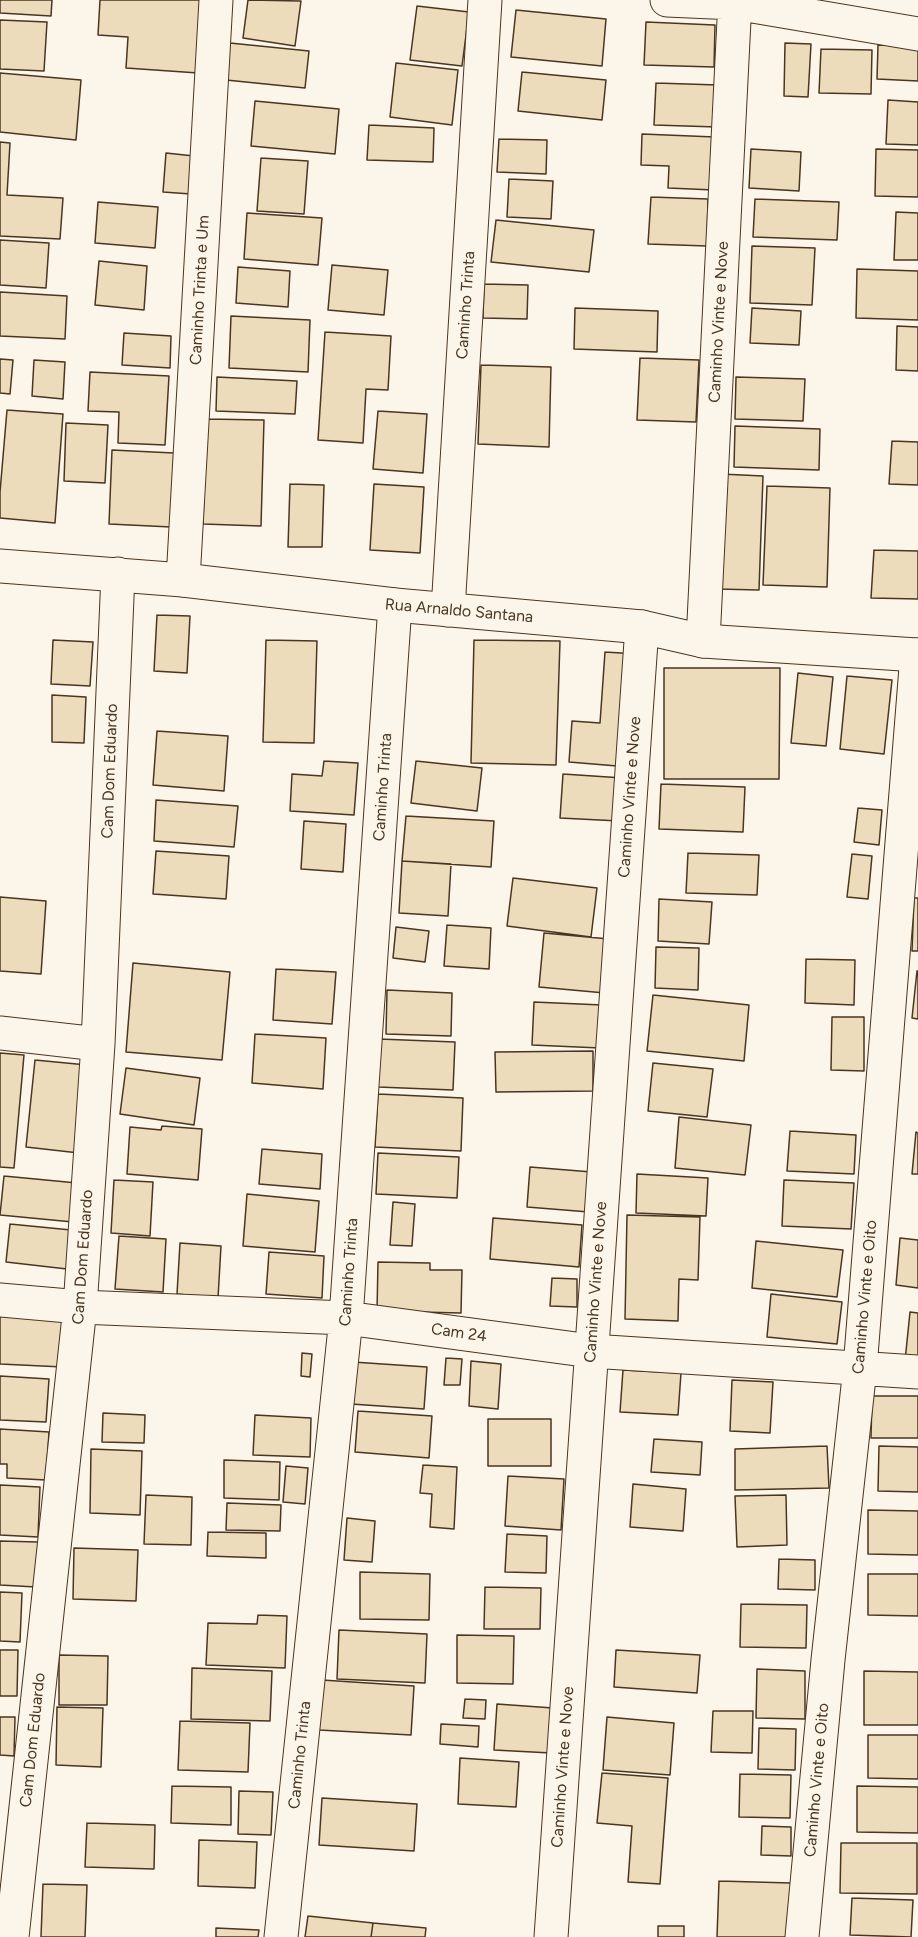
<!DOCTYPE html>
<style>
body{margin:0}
canvas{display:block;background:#fbf6e9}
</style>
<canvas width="918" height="1937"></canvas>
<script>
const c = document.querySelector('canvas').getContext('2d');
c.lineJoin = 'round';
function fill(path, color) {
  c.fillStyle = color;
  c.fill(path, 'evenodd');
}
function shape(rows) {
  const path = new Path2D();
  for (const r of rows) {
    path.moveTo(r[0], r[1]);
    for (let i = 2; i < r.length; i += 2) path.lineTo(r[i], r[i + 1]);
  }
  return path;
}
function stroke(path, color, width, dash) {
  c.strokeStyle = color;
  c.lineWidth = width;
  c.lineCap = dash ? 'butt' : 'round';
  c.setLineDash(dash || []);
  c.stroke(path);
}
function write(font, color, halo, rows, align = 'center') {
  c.font = font + ' Figtree,sans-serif';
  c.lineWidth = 4.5;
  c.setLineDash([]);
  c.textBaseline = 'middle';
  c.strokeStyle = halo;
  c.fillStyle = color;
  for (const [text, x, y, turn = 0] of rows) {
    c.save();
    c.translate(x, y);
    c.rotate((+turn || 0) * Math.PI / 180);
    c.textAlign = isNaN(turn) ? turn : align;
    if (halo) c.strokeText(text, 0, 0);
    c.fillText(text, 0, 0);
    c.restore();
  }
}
const building = shape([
 [0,0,52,0,51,16,0,13,0,0],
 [100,0,202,0,198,73,126,68,128,37,98,35,100,0],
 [248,0,301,1,295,46,243,38,248,0],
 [417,6,469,12,462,66,410,60,417,6],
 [516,10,606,19,602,66,511,57,516,10],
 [0,20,47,22,44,71,0,69,0,20],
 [646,22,715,25,714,67,644,65,646,22],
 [230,43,309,51,305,88,226,80,230,43],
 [785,43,811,44,808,97,784,96,785,43],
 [878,45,918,46,918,81,877,79,878,45],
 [821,49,872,50,871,94,819,93,821,49],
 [396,63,458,70,452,125,390,117,396,63],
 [522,72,606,80,602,120,518,111,522,72],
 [0,73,81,80,76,140,0,132,0,73],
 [656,83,718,85,717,127,654,125,656,83],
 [888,100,918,102,918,145,886,144,888,100],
 [255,101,339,109,335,154,251,146,255,101],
 [369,125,434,128,433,162,367,160,369,125],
 [642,134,715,137,714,190,668,188,669,166,641,165,642,134],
 [499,139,547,140,546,174,497,172,499,139],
 [0,142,10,143,7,195,63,198,60,239,0,236,0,142],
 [751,149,801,152,799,191,749,188,751,149],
 [876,149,918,150,918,197,875,196,876,149],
 [166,153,194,156,191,194,163,192,166,153],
 [261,158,308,161,304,214,257,211,261,158],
 [509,179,553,181,551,219,507,217,509,179],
 [651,197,708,199,707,246,648,244,651,197],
 [755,199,839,202,837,240,753,237,755,199],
 [98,202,158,207,155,248,95,243,98,202],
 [896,212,918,213,918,260,894,260,896,212],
 [247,213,322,218,318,265,244,259,247,213],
 [496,220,594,230,589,272,491,262,496,220],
 [0,240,49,243,46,288,0,285,0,240],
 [752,246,815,248,812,305,750,303,752,246],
 [99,261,147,266,144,310,95,305,99,261],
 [332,265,388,270,384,315,328,310,332,265],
 [238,267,290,271,288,307,236,303,238,267],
 [857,269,918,271,918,320,856,318,857,269],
 [484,284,528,285,527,319,483,318,484,284],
 [0,292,67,296,65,339,0,336,0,292],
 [575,308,658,311,657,352,574,349,575,308],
 [752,308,801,311,799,345,750,343,752,308],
 [231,316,310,320,308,372,229,368,231,316],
 [897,326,918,327,918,371,896,370,897,326],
 [325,332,391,336,388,390,366,389,363,443,318,440,325,332],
 [124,333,171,336,170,368,122,365,124,333],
 [640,358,699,360,696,422,637,420,640,358],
 [0,359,13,360,10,394,0,393,0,359],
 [34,360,65,362,63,399,32,396,34,360],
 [481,365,551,367,549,447,478,444,481,365],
 [90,372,169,376,165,445,118,443,119,412,88,411,90,372],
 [217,377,297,381,295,414,216,411,217,377],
 [736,377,805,379,803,421,735,419,736,377],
 [7,410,63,414,55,523,0,518,0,492,7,410],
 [378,411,427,414,423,473,373,469,378,411],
 [206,419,264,420,261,526,203,524,206,419],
 [66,423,108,425,105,483,64,481,66,423],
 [735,426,820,429,819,470,734,467,735,426],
 [892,441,918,442,918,485,889,484,892,441],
 [112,450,174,453,171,527,109,524,112,450],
 [721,474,763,476,759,590,717,589,721,474],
 [290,484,324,485,322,547,288,547,290,484],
 [374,484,424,487,420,553,370,550,374,484],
 [767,486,830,488,827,587,763,585,767,486],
 [874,550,918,551,918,599,871,598,874,550],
 [157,615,190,616,187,673,154,671,157,615],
 [53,640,93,642,90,686,51,684,53,640],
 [266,640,317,641,314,743,263,742,266,640],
 [474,640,560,641,556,765,471,763,474,640],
 [605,652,637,654,629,767,569,762,572,721,600,723,605,652],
 [664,668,780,668,779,779,664,779,664,668],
 [798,673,833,677,826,746,791,743,798,673],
 [847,676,892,680,884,754,840,749,847,676],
 [52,695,86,697,84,743,52,742,52,695],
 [157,731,228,736,224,791,153,785,157,731],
 [324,761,358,763,354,815,290,811,292,774,322,776,324,761],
 [416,761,482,768,477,811,411,803,416,761],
 [563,774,623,778,619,821,560,818,563,774],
 [661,784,745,787,743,832,659,829,661,784],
 [156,800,238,806,234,847,154,841,156,800],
 [858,808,882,810,879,845,854,842,858,808],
 [406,816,494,821,491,867,402,861,406,816],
 [304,821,346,824,343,872,301,869,304,821],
 [156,851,229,856,226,899,153,894,156,851],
 [688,853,759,855,757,895,686,893,688,853],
 [852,854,872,856,868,899,847,897,852,854],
 [402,861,451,864,448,916,399,913,402,861],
 [513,878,597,888,591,937,507,926,513,878],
 [0,897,46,901,41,974,0,971,0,897],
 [914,898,918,898,918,951,912,951,914,898],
 [659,899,712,902,709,944,658,941,659,899],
 [447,925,491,928,489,969,444,966,447,925],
 [396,927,429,931,425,962,393,958,396,927],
 [544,933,609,939,605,993,539,987,544,933],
 [656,947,699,948,698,990,655,988,656,947],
 [806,959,855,960,854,1005,805,1003,806,959],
 [133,963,230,972,222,1060,126,1052,133,963],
 [276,969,336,972,332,1024,273,1020,276,969],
 [917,971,918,971,918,1019,912,1018,917,971],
 [387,990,452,993,451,1036,386,1034,387,990],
 [653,995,749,1005,744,1061,647,1051,653,995],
 [534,1002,602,1005,600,1048,532,1045,534,1002],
 [832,1017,864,1017,864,1071,831,1070,832,1017],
 [255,1034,326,1038,323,1089,252,1083,255,1034],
 [379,1039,455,1042,453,1090,378,1087,379,1039],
 [593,1051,593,1091,496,1092,495,1052,593,1051],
 [0,1053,24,1055,14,1168,0,1167,0,1053],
 [35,1060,87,1065,79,1153,26,1147,35,1060],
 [653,1063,713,1069,707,1117,648,1111,653,1063],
 [126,1068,200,1078,194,1125,120,1114,126,1068],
 [378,1094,463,1098,461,1151,375,1147,378,1094],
 [679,1117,751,1125,745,1175,675,1168,679,1117],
 [162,1126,202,1129,198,1180,127,1174,130,1127,161,1130,162,1126],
 [790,1131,856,1135,854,1174,787,1171,790,1131],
 [916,1132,918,1133,918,1174,912,1174,916,1132],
 [262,1149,322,1154,320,1189,259,1184,262,1149],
 [378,1153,459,1157,457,1198,376,1194,378,1153],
 [530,1167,592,1172,589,1212,527,1207,530,1167],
 [637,1174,708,1178,706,1216,636,1213,637,1174],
 [4,1176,77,1183,73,1222,0,1215,4,1176],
 [114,1180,153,1182,150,1236,111,1233,114,1180],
 [784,1180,854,1183,851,1229,782,1226,784,1180],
 [247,1194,319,1201,315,1252,243,1246,247,1194],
 [393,1202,415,1204,412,1246,390,1245,393,1202],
 [627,1215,700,1217,698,1280,679,1279,678,1321,625,1319,627,1215],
 [493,1218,582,1225,579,1267,490,1259,493,1218],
 [10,1224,71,1230,67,1269,6,1262,10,1224],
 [119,1236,166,1239,163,1292,115,1289,119,1236],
 [900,1238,918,1240,918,1288,896,1285,900,1238],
 [756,1241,843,1250,837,1297,752,1288,756,1241],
 [180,1243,221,1246,218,1298,177,1294,180,1243],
 [269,1252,324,1256,322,1298,266,1294,269,1252],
 [378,1262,430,1263,430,1270,462,1270,461,1313,377,1311,378,1262],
 [552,1278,577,1279,577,1307,550,1306,552,1278],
 [771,1294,842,1302,837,1344,767,1337,771,1294],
 [910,1312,918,1313,918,1362,905,1361,910,1312],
 [0,1316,65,1319,63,1367,0,1364,0,1316],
 [302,1353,312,1354,310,1377,301,1376,302,1353],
 [446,1358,462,1359,460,1385,444,1385,446,1358],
 [471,1361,501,1364,498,1409,469,1406,471,1361],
 [353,1362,427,1367,424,1409,351,1404,353,1362],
 [623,1370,681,1373,678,1415,620,1412,623,1370],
 [0,1376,49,1379,46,1422,0,1420,0,1376],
 [732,1380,773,1382,770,1433,730,1431,732,1380],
 [872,1396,918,1396,918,1438,871,1438,872,1396],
 [358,1411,432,1416,429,1458,355,1452,358,1411],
 [103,1413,145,1415,144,1443,102,1442,103,1413],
 [255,1415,311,1418,310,1457,253,1455,255,1415],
 [488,1419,551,1419,551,1466,488,1466,488,1419],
 [0,1429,49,1432,46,1480,7,1478,7,1464,0,1464,0,1429],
 [654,1439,702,1442,700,1475,651,1472,654,1439],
 [827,1446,829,1488,735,1490,735,1449,827,1446],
 [879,1446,918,1447,918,1492,878,1491,879,1446],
 [91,1449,142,1451,140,1515,90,1513,91,1449],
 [224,1460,280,1462,279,1500,224,1498,224,1460],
 [423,1465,457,1467,454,1529,430,1527,432,1494,420,1493,423,1465],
 [286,1466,308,1468,305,1504,283,1502,286,1466],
 [508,1476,564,1479,561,1530,505,1526,508,1476],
 [633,1484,686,1489,683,1531,630,1527,633,1484],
 [0,1485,40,1487,38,1537,0,1535,0,1485],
 [146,1495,192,1497,191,1545,144,1544,146,1495],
 [786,1495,787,1545,737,1547,735,1496,786,1495],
 [227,1503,281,1505,280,1531,226,1530,227,1503],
 [868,1510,918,1511,918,1555,868,1554,868,1510],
 [347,1518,375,1521,372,1562,344,1560,347,1518],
 [208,1532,266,1533,266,1558,207,1556,208,1532],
 [507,1534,547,1536,546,1573,505,1572,507,1534],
 [0,1541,38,1542,36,1587,0,1585,0,1541],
 [74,1548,138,1550,136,1601,73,1599,74,1548],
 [779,1559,815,1560,815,1590,778,1589,779,1559],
 [360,1572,430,1574,429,1620,360,1619,360,1572],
 [868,1574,918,1574,918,1616,868,1615,868,1574],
 [485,1587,541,1588,540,1629,484,1629,485,1587],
 [0,1592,22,1593,20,1642,0,1641,0,1592],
 [741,1604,807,1605,806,1648,740,1647,741,1604],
 [258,1615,287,1616,285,1668,206,1665,208,1623,257,1624,258,1615],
 [339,1630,427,1634,425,1683,337,1679,339,1630],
 [457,1635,514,1636,513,1684,457,1683,457,1635],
 [0,1650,18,1650,17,1696,0,1696,0,1650],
 [616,1650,700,1655,697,1693,614,1687,616,1650],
 [59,1655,108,1656,107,1705,59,1705,59,1655],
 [192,1668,272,1671,270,1721,191,1719,192,1668],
 [757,1669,805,1671,805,1719,756,1718,757,1669],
 [864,1671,918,1672,918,1725,864,1725,864,1671],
 [322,1680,414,1686,411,1735,319,1730,322,1680],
 [465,1699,486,1700,485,1719,463,1718,465,1699],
 [497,1704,553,1708,551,1753,494,1750,497,1704],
 [57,1707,103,1708,101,1767,56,1765,57,1707],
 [713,1711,753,1711,752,1753,711,1752,713,1711],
 [0,1717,15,1717,14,1756,0,1755,0,1717],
 [607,1717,674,1723,670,1775,603,1770,607,1717],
 [180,1721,250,1723,248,1772,178,1770,180,1721],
 [441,1724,479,1726,478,1747,440,1744,441,1724],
 [759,1728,796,1729,795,1770,758,1769,759,1728],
 [868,1735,918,1735,918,1779,868,1778,868,1735],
 [460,1758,519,1762,516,1807,458,1804,460,1758],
 [602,1773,668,1778,660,1884,628,1882,632,1826,597,1823,602,1773],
 [740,1774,791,1775,790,1818,739,1817,740,1774],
 [172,1786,231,1787,231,1825,171,1823,172,1786],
 [857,1786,918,1787,918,1833,857,1832,857,1786],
 [239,1791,273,1792,271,1835,238,1834,239,1791],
 [322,1798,417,1804,414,1851,319,1845,322,1798],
 [87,1823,155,1825,154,1869,85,1867,87,1823],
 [762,1826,791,1827,791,1856,761,1855,762,1826],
 [199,1840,257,1842,255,1888,198,1886,199,1840],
 [841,1843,917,1843,917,1894,840,1893,841,1843],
 [719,1881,791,1883,789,1937,717,1937,719,1881],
 [43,1884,87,1885,85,1937,41,1937,43,1884],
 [852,1898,913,1900,911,1937,850,1935,852,1898],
 [308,1916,373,1923,371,1937,305,1937,308,1916],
 [373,1923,426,1928,425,1937,371,1937,373,1923],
 [658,1926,684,1926,684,1937,658,1937,658,1926],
 [216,1928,259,1930,258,1937,216,1937,216,1928]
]);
fill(building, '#ecdcbc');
stroke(building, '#4a3520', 1.5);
const street = shape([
 [667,0,735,3,918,34],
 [183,580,216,0],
 [448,610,485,0],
 [703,641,735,0],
 [0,1033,98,1044],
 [0,1300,80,1307,346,1318,591,1351,918,1372],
 [12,1937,80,1307,98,1044,118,574],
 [281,1937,346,1318,395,605],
 [551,1937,642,627],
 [802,1937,828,1660,860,1368,917,655]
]);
const secondary = shape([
 [0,566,183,580,395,605,642,627,703,641,918,655]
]);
stroke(street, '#4a3520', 35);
stroke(secondary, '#4a3520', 35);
stroke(street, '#fbf6e9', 33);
stroke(secondary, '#fbf6e9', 33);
write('16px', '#4a3520', '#fbf6e9', [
 ["Caminho Trinta e Um",200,290,-87],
 ["Caminho Trinta",466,305,-86],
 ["Caminho Vinte e Nove",719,322,-87],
 ["Rua Arnaldo Santana",459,611,5],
 ["Cam Dom Eduardo",110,771,-88],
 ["Caminho Trinta",383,787,-86],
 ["Caminho Vinte e Nove",630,797,-86],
 ["Cam Dom Eduardo",83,1257,-86],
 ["Caminho Trinta",349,1272,-86],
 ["Caminho Vinte e Nove",596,1282,-86],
 ["Caminho Vinte e Oito",865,1297,-85],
 ["Cam 24",459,1333,8],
 ["Cam Dom Eduardo",33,1740,-84],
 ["Caminho Trinta",300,1755,-84],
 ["Caminho Vinte e Nove",563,1767,-86],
 ["Caminho Vinte e Oito",817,1780,-85]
]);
</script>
